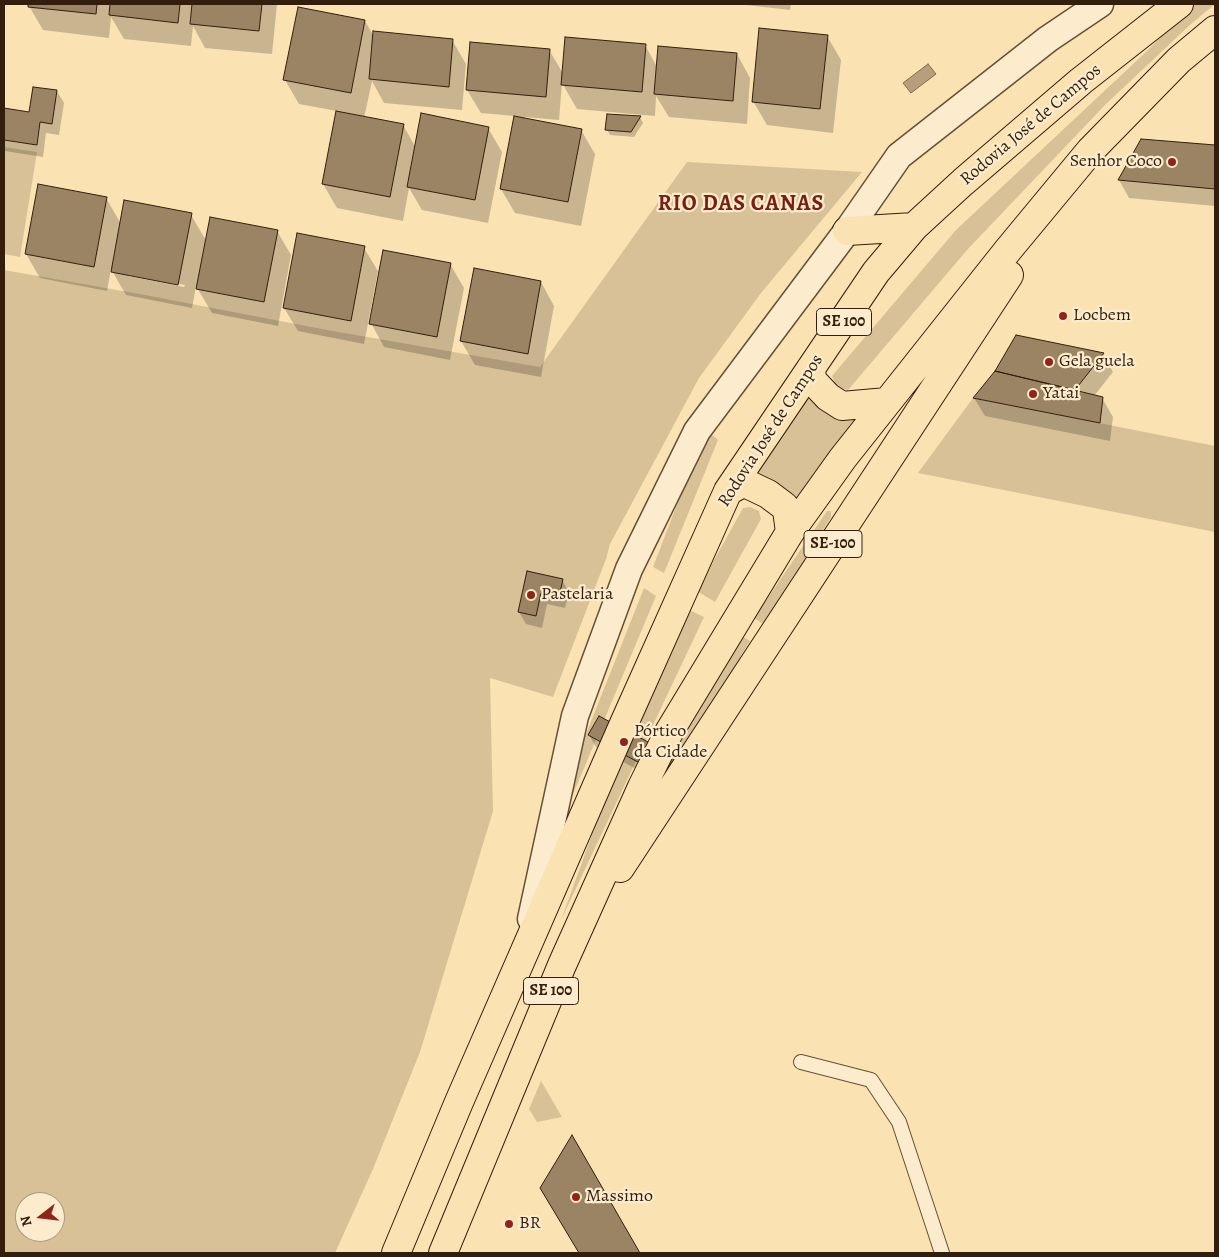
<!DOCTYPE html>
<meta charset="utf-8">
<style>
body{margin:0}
#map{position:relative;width:1219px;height:1257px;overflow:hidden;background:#fae2b2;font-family:Alegreya,serif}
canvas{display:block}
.frame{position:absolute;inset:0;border:5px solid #331e0d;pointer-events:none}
.north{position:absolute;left:15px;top:1192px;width:50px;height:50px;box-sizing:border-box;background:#fceccd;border:1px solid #ac9a80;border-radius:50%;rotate:254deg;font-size:14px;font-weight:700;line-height:20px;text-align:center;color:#331e0d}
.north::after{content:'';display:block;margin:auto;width:18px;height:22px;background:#8f2418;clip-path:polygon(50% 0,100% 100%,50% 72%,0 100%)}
</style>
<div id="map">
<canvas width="1219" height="1257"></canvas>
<div class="frame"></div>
<div class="north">N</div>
</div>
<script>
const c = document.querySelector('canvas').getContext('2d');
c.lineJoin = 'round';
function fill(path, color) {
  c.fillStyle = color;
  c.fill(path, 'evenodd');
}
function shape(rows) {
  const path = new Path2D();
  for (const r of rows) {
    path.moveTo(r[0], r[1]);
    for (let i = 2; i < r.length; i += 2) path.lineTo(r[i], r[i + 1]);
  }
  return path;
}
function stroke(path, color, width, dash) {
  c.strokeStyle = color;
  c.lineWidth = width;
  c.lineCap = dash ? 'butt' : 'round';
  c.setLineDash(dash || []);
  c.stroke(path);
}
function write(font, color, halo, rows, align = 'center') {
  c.font = font + ' Alegreya,serif';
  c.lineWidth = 4.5;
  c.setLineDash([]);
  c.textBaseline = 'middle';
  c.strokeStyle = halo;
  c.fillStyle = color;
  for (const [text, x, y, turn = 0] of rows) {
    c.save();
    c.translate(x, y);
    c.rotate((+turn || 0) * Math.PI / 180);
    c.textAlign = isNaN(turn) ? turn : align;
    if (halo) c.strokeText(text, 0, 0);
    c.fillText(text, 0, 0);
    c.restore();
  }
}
fill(shape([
 [1193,4,1215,4,1191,24,1106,104,967,250,848,390,837,388,832,376,956,230,1147,51],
 [4,147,37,152,20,257,4,254],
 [687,162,862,172,761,293,699,378,610,544,606,559,553,697,490,678,493,811,420,1052,373,1169,335,1253,4,1253,4,270,145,295,327,330,540,367],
 [25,1202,55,1202,55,1232,25,1232],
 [811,368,828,397,887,402,790,532,749,485],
 [973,398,1215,446,1215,532,918,473],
 [711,434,718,440,664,573,653,567,703,437],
 [750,507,759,511,761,519,715,602,697,591,743,508],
 [827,511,831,511,831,517,765,625,754,618],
 [644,588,656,596,569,804,561,797],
 [689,610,704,617,561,920,616,769],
 [742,636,750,641,633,835,673,748],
 [541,1081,562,1117,537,1122,529,1109]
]), '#d8c196');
const water = shape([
 [928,64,936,74,911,93,903,83,928,64]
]);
fill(water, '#b69f7a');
stroke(water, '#826b4e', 1);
fill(shape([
 [29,4,277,4,272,54,205,48,193,26,191,46,124,39,111,17,109,38,43,30,29,6],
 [737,4,791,4,790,10],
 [365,21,374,37,452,40,466,64,462,110,384,103,372,81,364,118,403,125,416,148,488,128,502,152,488,223,422,210,409,188,403,221,337,208,323,184,337,111,299,104,285,80],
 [827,36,841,60,833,133,767,125,753,101],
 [645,45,657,67,737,54,750,78,747,124,669,117,656,96,655,116,577,109,562,83,559,120,525,117,525,119,581,130,595,154,581,226,515,213,501,189,515,116,481,113,467,90,549,50,564,75],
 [57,91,64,103,59,135,46,133,43,157,5,151,4,110,30,114],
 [640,117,643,123,634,137,610,135,607,130],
 [1142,141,1215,146,1215,206,1129,198,1119,180],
 [106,198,121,224,191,215,207,242,277,231,291,255,278,326,212,313,196,286,192,308,126,295,111,269,107,291,40,278,26,254],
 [128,274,185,285,184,287,128,276],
 [364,248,378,271,364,344,298,331,284,308],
 [450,264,464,288,450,360,384,347,371,323],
 [541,282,554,306,541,377,475,365,461,341],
 [1017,337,1103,354,1113,372,1094,396,1102,398,1113,417,1110,441,985,416,974,398,996,371],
 [528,572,562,580,569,592,565,608,547,604,542,628,526,624,519,612],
 [589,735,681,761,678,792,596,747],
 [572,1138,638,1253,580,1253,556,1213]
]), '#0003');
const building = shape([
 [28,4,97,4,96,14,28,7,28,4],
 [110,4,180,4,178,23,109,15,110,4],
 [192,4,262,4,259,31,190,24,192,4],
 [298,7,365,20,351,93,283,80,298,7],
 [759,28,828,35,820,109,752,102,759,28],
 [373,31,453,39,449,87,369,79,373,31],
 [565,37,646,44,642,92,561,85,565,37],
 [470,42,550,49,546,97,466,90,470,42],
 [658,46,737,53,733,101,654,94,658,46],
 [33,87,57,90,52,124,40,122,37,145,4,140,4,108,29,112,33,87],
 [336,111,404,124,390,197,322,184,336,111],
 [421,113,489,127,475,200,407,187,421,113],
 [607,114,641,116,631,132,605,130,607,114],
 [514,116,582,129,568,202,500,189,514,116],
 [1141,139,1215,145,1215,189,1118,180,1141,139],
 [38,184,107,197,94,267,25,254,38,184],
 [124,200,192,213,178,285,111,272,124,200],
 [210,217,278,230,264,302,196,289,210,217],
 [297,233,365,246,351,321,283,308,297,233],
 [383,250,451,263,437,337,369,324,383,250],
 [474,268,541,281,528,354,460,341,474,268],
 [1016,335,1104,353,1075,390,995,371,1016,335],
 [995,371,1103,397,1100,423,973,398,995,371],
 [527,571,563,579,559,597,541,593,536,616,518,612,527,571],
 [599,716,682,760,671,780,588,735,599,716],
 [572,1135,640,1253,579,1253,540,1188,572,1135]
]);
fill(building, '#9a8463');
stroke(building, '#331e0d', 1);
const service = shape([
 [801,1062,871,1080,899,1122,942,1253]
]);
const minor = shape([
 [531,919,575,716,629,569,697,431,847,231,899,156,1048,39,1100,4]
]);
const primary = shape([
 [847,231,914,227],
 [811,368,812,380,828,397,842,406,887,402],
 [728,491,741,484,747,484,768,494,784,506,787,510,790,532],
 [620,868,1009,275],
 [396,1253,459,1102,622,728,728,491,876,272,914,227,963,182,1081,81,1179,4],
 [443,1253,562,965,642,787,669,732,790,532,843,458,1008,250,1090,151,1179,60,1215,30]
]);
stroke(service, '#654f36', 16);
stroke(minor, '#654f36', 29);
stroke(primary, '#331e0d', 30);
stroke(service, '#fceccd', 14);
stroke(minor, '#fceccd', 26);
stroke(primary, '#fae2b2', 28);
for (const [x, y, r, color] of [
 [1172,162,5,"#8f2418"],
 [1063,316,5,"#8f2418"],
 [1049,362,5,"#8f2418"],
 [1033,394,5,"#8f2418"],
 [531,595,5,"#8f2418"],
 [624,742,5,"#8f2418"],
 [576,1197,5,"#8f2418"],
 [509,1224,5,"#8f2418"]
]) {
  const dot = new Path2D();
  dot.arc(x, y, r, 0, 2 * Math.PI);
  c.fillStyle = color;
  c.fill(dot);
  stroke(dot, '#fceccd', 2);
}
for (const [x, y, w] of [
 [844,322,55],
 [833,544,58],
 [551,991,55]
]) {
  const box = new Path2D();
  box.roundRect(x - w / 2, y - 13.5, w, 27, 4);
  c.fillStyle = '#fceccd';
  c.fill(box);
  stroke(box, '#331e0d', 1);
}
write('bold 16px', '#331e0d', null, [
 ["SE 100",844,322],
 ["SE-100",833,544],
 ["SE 100",551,991]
]);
write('18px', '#331e0d', '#fceccd', [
 ["Rodovia José de Campos",1031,125,-40],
 ["Rodovia José de Campos",771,431,-57]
]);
write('18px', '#331e0d', '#fceccd', [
 ["Senhor Coco",1162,162,"right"],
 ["Locbem",1073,316],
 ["Gela guela",1059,362],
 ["Yatai",1043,394],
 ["Pastelaria",541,595],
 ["Pórtico",634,732],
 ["da Cidade",634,753],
 ["Massimo",586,1197],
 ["BR",519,1224]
], 'left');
c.letterSpacing = '1px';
write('bold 22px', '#7a1f14', '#fceccd', [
 ["RIO DAS CANAS",741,205]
]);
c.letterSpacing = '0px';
</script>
